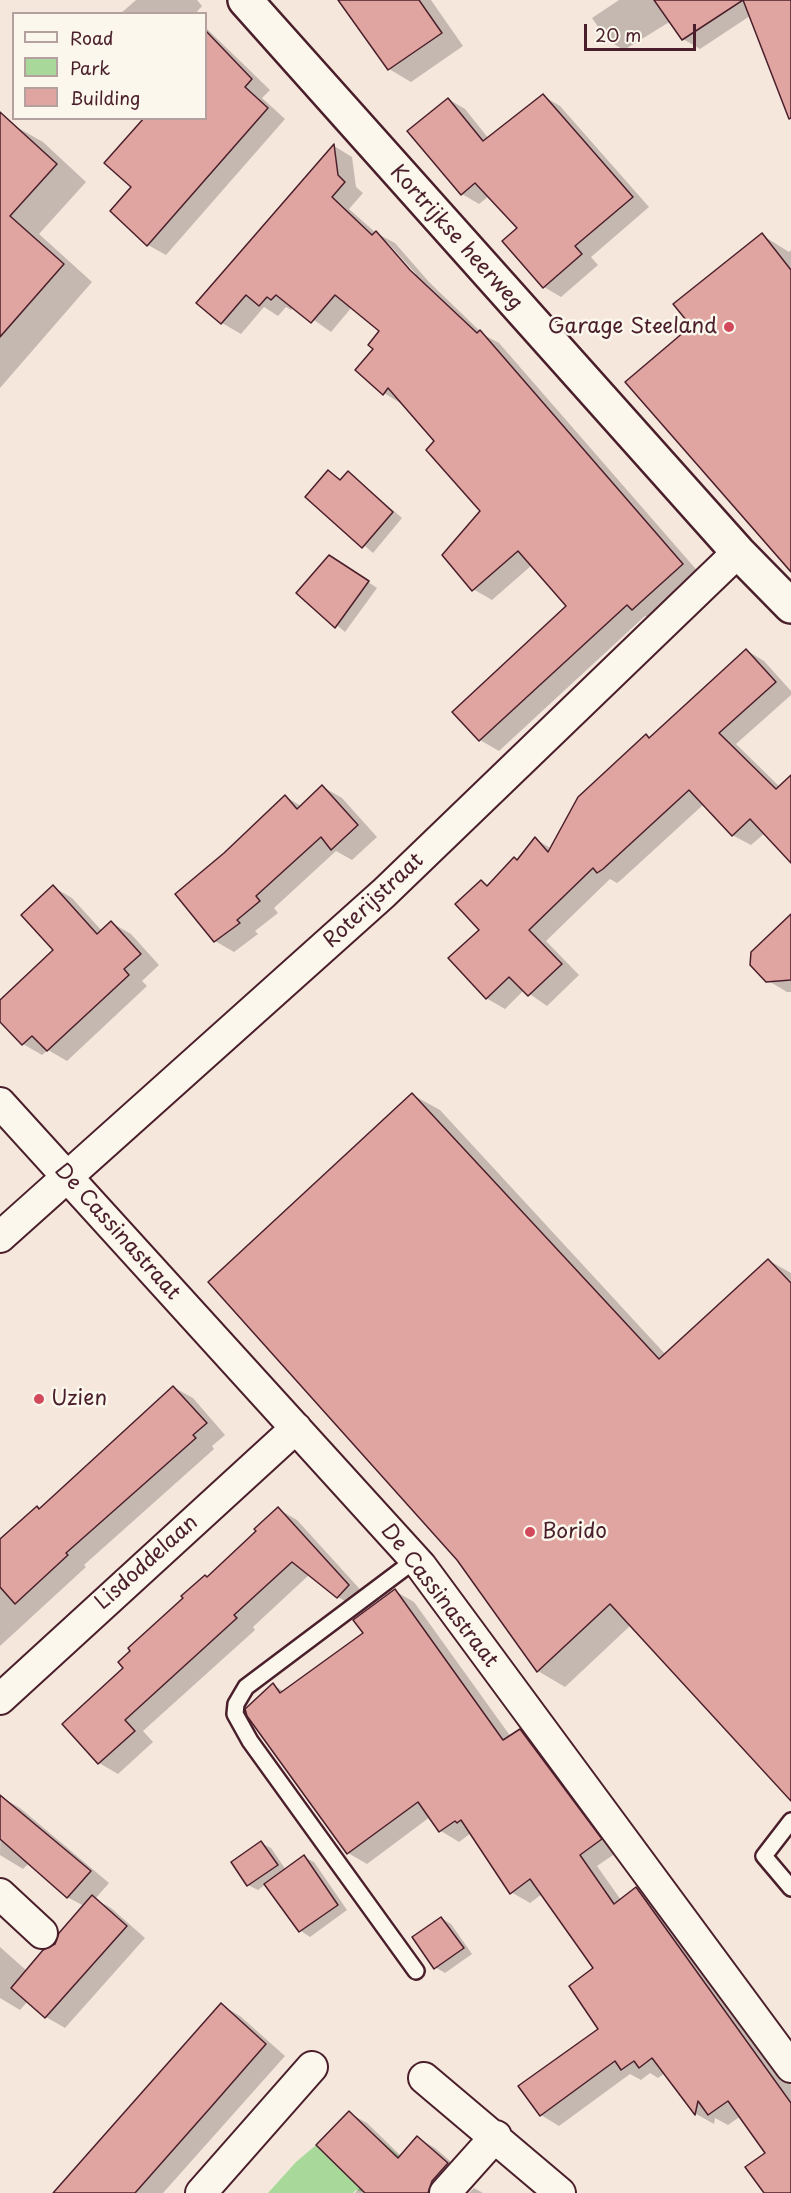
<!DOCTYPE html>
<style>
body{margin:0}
#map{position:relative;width:791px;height:2193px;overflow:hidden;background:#f6e7dd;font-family:"Playpen Sans",sans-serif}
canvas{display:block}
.legend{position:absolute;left:12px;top:12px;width:195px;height:108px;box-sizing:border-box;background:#fbf7ec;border:2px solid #b4a19f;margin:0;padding:8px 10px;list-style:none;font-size:18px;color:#4a1f2b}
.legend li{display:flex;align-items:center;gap:12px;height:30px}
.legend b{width:30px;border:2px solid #b4a19f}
.scale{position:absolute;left:584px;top:24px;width:112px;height:27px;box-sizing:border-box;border:3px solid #4a1f2b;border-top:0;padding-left:8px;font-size:18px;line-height:21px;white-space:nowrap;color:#4a1f2b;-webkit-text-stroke:4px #fbf7ec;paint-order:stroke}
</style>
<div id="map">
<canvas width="791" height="2193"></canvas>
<ul class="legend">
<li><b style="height:8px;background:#fbf7ec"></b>Road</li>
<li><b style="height:16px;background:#a8d99a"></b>Park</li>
<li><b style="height:16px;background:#e0a5a0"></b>Building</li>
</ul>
<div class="scale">20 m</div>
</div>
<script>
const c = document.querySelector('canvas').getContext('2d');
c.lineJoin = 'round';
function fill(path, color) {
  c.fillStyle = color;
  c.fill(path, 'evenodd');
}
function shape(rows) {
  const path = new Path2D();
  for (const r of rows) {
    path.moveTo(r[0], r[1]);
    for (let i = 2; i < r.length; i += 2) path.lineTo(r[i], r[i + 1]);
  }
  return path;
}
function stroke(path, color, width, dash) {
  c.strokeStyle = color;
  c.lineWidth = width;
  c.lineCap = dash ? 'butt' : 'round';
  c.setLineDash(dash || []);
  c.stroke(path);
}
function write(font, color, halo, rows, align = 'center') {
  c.font = font + ' "Playpen Sans",sans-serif';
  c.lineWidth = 5;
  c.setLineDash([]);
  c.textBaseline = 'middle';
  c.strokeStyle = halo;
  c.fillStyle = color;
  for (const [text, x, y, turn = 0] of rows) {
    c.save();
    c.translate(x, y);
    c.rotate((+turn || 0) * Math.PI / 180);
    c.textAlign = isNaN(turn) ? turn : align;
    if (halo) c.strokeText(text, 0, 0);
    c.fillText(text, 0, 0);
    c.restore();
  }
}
fill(shape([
 [364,2126,399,2156,367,2193,356,2190,353,2193,268,2193,296,2162,316,2145,331,2160]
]), '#a8d99a');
fill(shape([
 [136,0,197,0,202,6,195,14,120,14],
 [340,0,431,0,463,46,411,82,389,69],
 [619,0,791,0,791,87,750,16,700,49,683,39,671,21,624,50,607,40,592,18],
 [206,28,270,90,262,98,285,119,166,255,148,245,112,211,206,118],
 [543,96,560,106,649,207,591,257,598,265,561,297,544,287,519,228,489,196,479,204,462,194,448,99,465,109,489,139],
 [13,125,43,142,86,182,39,234,92,282,0,388,0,140],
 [334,146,352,157,356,187,363,193,349,209,376,233,395,243,429,282,484,335,499,343,701,575,652,620,645,616,499,751,480,740,454,712,568,606,532,565,492,600,473,589,482,511,436,440,402,404,384,393,375,349,381,331,352,307,331,332,294,306,291,310,286,307,278,316,264,307,241,334,222,323,199,303],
 [381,239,388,243,416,274,414,276],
 [762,235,789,252,791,250,791,566,693,326],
 [328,471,342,480,348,473,357,479,402,518,373,553,307,496],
 [339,562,377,588,345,632,298,593],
 [746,650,764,661,791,691,791,695,736,744,780,787,791,777,791,860,765,833,751,845,732,835,704,804,621,880,617,883,610,879,546,941,579,975,547,1006,524,990,505,1009,486,998,481,930,481,882,489,886,518,861,535,839,552,849,646,736,651,738],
 [323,787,342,798,377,837,352,860,336,851,274,908,278,913,255,931,258,934,234,952,215,941,286,797,301,806],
 [53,887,72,898,102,931,112,923,131,934,159,965,142,981,147,986,67,1061,48,1050,42,1055,23,1044,0,1019,0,1002,56,951],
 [791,916,791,992,787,992,767,980],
 [413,1095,440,1110,666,1355,768,1260,791,1273,791,1793,631,1625,565,1687,538,1671],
 [173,1387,193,1398,225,1435,212,1446,214,1449,84,1565,86,1567,0,1646,0,1542,37,1508,40,1510],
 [278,1509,297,1520,367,1597,357,1608,338,1597,310,1574,253,1627,255,1630,143,1731,153,1742,118,1774,99,1763,125,1668,208,1578,258,1532],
 [395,1591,414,1602,511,1737,520,1730,538,1741,619,1851,597,1866,621,1900,637,1889,655,1899,791,2085,791,2193,766,2193,767,2153,741,2116,728,2125,715,2118,714,2124,696,2114,665,2073,658,2078,650,2073,641,2080,630,2074,559,2126,541,2115,600,2029,595,1969,542,1894,530,1903,511,1892,471,1833,459,1842,441,1831,430,1817,367,1864,348,1853,273,1685,285,1692,366,1634],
 [1,1797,20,1808,109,1883,95,1899,111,1908,145,1938,65,2028,46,2017,28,2001,20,2010,0,1998,0,1947,27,1971,56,1945,84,1906,67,1897,29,1863,23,1869,0,1855],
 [261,1843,271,1848,286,1870,304,1857,314,1862,347,1910,310,1937,301,1931,266,1884,258,1890,248,1885],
 [441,1918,451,1924,472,1954,445,1973,435,1967],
 [221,2005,240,2016,285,2056,163,2193,55,2193],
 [349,2113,367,2123,401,2156,418,2138,435,2148,465,2174,451,2193,355,2193,361,2186],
 [474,2188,483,2193,469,2193]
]), '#0003');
const building = shape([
 [338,0,419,0,442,33,388,70,338,0],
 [654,0,791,0,791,118,789,119,743,0,682,40,654,0],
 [206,31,252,79,245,87,268,108,147,246,110,211,131,187,104,163,144,118,206,118,206,31],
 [543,94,633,197,575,246,582,254,543,288,502,241,517,228,475,183,461,195,407,131,448,98,483,141,543,94],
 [0,112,57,164,10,216,64,264,0,337,0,112],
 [334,144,338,175,345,182,332,197,372,235,376,231,410,270,477,333,480,330,683,564,632,610,627,605,479,741,452,712,566,606,518,551,472,591,442,555,480,511,426,450,434,441,388,388,383,395,355,370,373,349,368,345,379,331,335,295,311,323,276,295,271,300,267,297,259,306,246,295,221,324,196,303,334,144],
 [762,233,791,270,791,572,625,382,691,326,673,304,762,233],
 [328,470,340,480,348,471,393,512,362,548,305,497,328,470],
 [329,555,369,581,335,628,296,593,329,555],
 [746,649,776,682,719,733,776,789,791,775,791,863,750,819,732,836,689,790,603,869,597,873,593,868,529,930,562,964,528,996,509,977,486,999,448,958,479,930,455,904,481,880,487,886,514,857,517,860,535,837,548,852,578,797,646,734,649,738,746,649],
 [322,785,358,825,331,850,321,837,256,896,260,901,237,920,240,923,214,942,175,894,224,853,285,795,297,809,322,785],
 [53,885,97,934,111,921,141,954,124,969,129,975,47,1051,32,1036,22,1045,0,1022,0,1000,53,950,21,915,53,885],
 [791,914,791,980,766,982,750,965,751,952,791,914],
 [412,1093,659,1359,768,1259,791,1283,791,1801,610,1604,537,1672,457,1560,208,1282,412,1093],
 [173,1386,207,1423,193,1435,196,1438,66,1553,68,1555,15,1604,0,1587,0,1539,37,1506,39,1509,173,1386],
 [278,1507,349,1585,337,1598,292,1562,234,1615,237,1618,125,1720,135,1731,98,1764,62,1724,123,1668,118,1662,130,1651,128,1648,183,1598,181,1596,205,1575,207,1577,256,1531,254,1529,278,1507],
 [395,1589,503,1740,520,1729,602,1839,580,1855,614,1904,636,1887,791,2103,791,2193,764,2193,745,2167,765,2153,728,2101,708,2115,698,2101,695,2115,652,2058,639,2068,634,2061,621,2070,615,2061,540,2116,518,2086,598,2029,569,1986,593,1968,530,1879,510,1894,461,1820,457,1823,455,1821,439,1832,418,1802,347,1854,247,1716,245,1709,273,1683,280,1693,363,1633,353,1620,395,1589],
 [0,1795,91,1871,67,1898,0,1839,0,1795],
 [261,1841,278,1865,247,1886,231,1862,261,1841],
 [304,1855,338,1905,299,1932,264,1884,304,1855],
 [92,1895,127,1926,45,2018,11,1988,43,1950,55,1944,59,1933,92,1895],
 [441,1917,464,1948,434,1969,412,1937,441,1917],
 [221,2003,266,2044,211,2107,135,2193,53,2193,221,2003],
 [349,2111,398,2158,417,2136,448,2163,432,2181,428,2193,365,2193,316,2145,349,2111]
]);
fill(building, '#e0a5a0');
stroke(building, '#4a1f2b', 1.5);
const lane = shape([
 [415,1560,246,1687,236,1704,235,1714,250,1741,416,1971],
 [791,1821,764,1856,791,1888]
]);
const street = shape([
 [0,1103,421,1566,791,2067],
 [0,1237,384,893,738,552],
 [0,1699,296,1428],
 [0,1894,42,1933],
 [424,2078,560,2193],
 [201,2193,312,2067],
 [445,2193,496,2136]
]);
const secondary = shape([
 [245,0,738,552,791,606]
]);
stroke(lane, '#4a1f2b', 20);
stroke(street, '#4a1f2b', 34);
stroke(secondary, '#4a1f2b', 38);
stroke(lane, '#fbf7ec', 15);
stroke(street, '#fbf7ec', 30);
stroke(secondary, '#fbf7ec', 33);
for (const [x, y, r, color] of [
 [729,327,6,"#d1495b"],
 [39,1399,6,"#d1495b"],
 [530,1532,6,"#d1495b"]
]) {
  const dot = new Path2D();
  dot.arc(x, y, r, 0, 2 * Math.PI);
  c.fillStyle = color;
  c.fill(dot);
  stroke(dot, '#fbf7ec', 2);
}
write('21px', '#4a1f2b', '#fbf7ec', [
 ["Kortrijkse heerweg",456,238,48],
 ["Roterijstraat",374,901,-43],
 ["De Cassinastraat",117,1232,48],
 ["Lisdoddelaan",147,1563,-42],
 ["De Cassinastraat",439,1596,52]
]);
write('21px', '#4a1f2b', '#fbf7ec', [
 ["Garage Steeland",717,327,"right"],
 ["Uzien",51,1399],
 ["Borido",542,1532]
], 'left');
</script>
